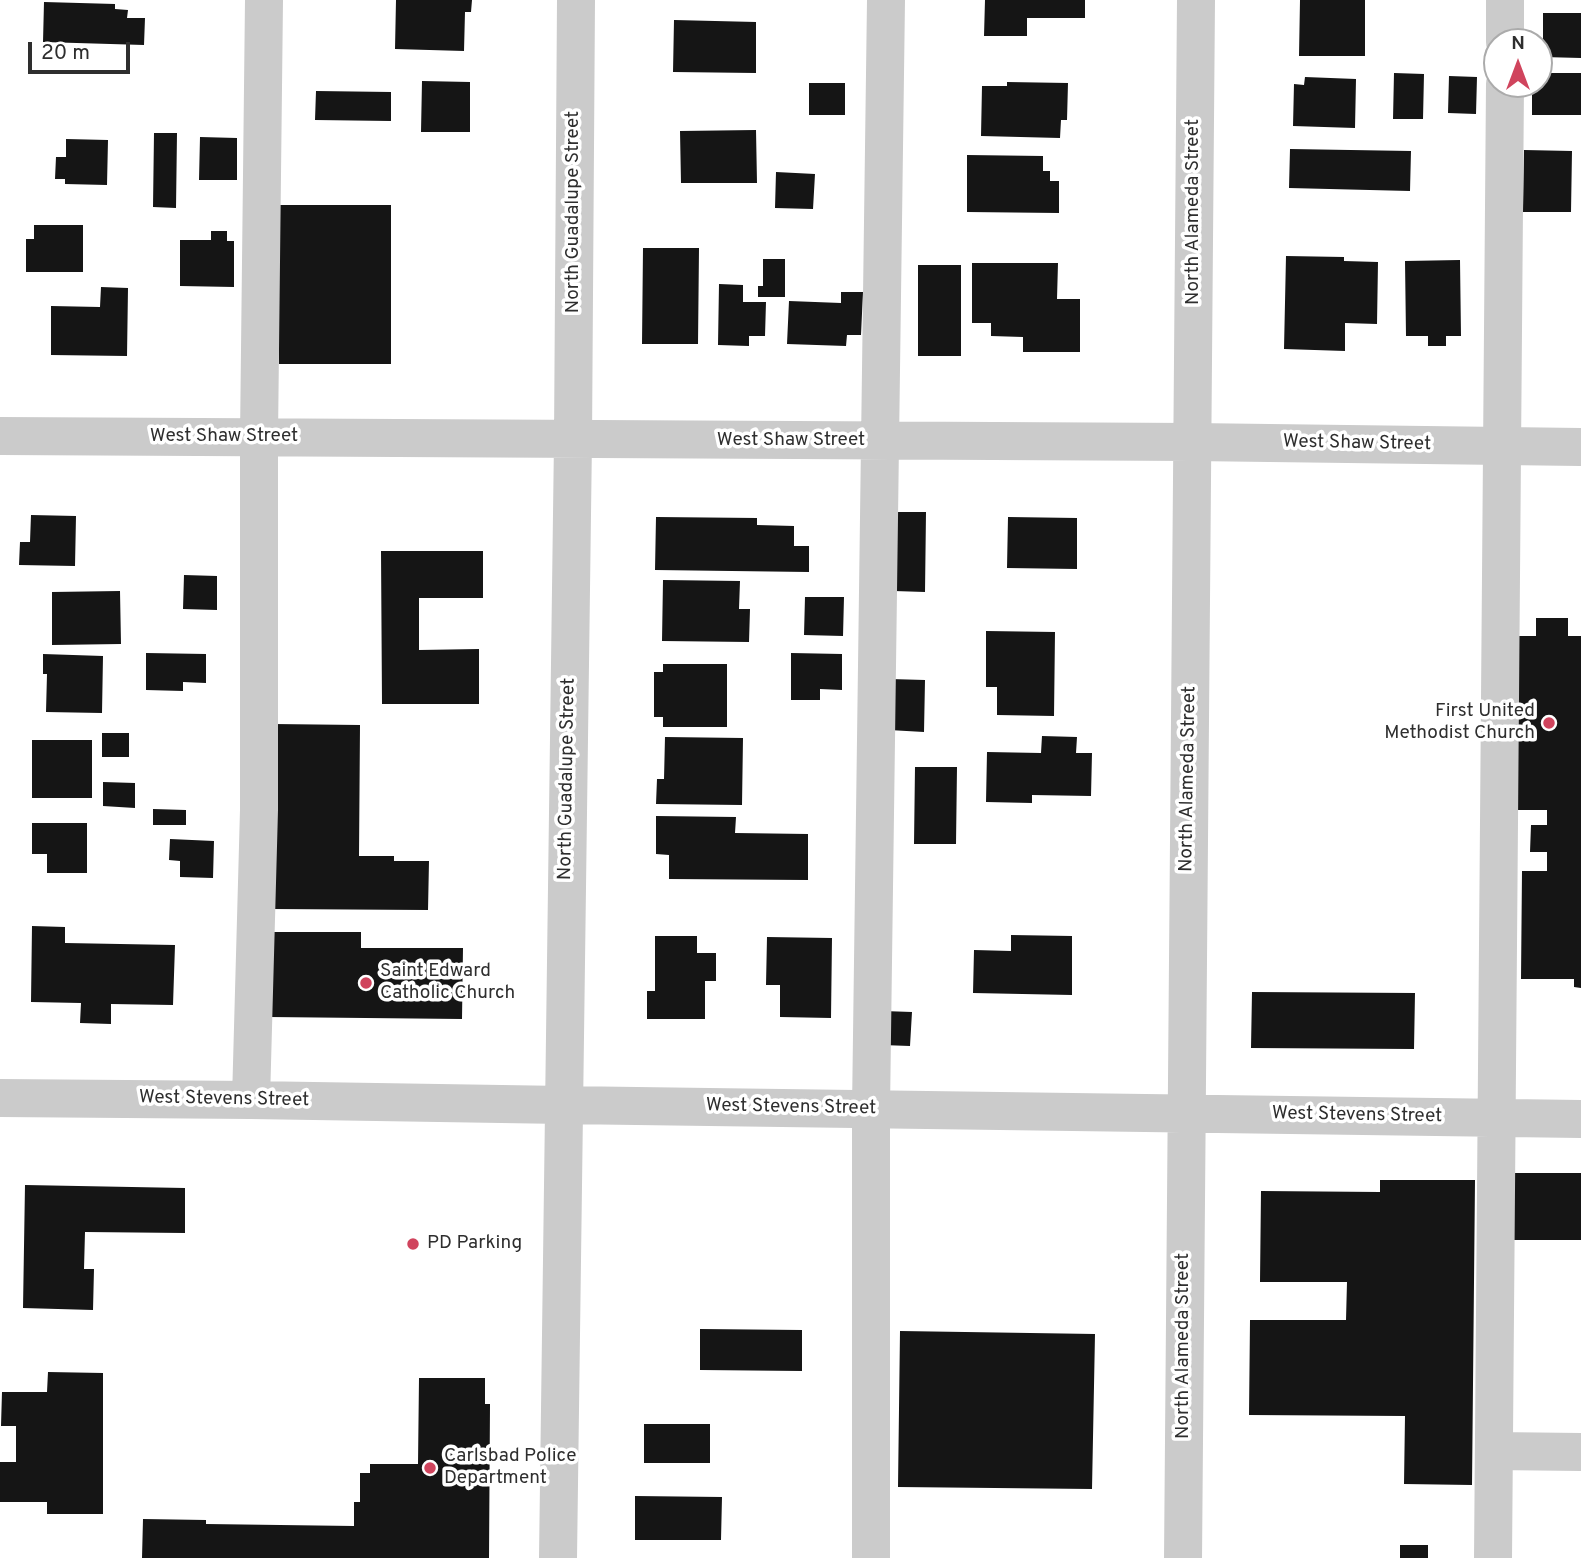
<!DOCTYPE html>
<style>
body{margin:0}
#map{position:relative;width:1581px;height:1558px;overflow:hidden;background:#fff;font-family:Overpass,sans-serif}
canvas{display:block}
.north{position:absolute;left:1483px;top:28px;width:70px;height:70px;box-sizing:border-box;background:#fff;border:2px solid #ababab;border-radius:50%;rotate:0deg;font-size:19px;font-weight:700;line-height:28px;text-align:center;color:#2e2e2e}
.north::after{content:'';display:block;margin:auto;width:24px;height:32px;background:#d0445d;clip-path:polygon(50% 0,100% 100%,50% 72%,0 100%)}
.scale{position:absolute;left:28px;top:42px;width:102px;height:32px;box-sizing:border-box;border:4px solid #2e2e2e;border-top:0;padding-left:9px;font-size:21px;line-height:24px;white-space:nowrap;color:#2e2e2e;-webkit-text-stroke:5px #fff;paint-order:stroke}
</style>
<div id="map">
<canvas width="1581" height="1558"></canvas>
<div class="north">N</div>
<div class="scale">20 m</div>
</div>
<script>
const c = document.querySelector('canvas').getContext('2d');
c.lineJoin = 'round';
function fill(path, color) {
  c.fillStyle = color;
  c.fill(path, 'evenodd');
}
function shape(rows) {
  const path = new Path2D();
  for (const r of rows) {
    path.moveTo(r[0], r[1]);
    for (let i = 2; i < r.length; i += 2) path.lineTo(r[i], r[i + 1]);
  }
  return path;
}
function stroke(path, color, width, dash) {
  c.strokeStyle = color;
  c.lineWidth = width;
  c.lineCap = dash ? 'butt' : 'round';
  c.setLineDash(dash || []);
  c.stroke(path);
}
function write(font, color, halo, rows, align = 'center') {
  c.font = font + ' Overpass,sans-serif';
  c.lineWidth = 7;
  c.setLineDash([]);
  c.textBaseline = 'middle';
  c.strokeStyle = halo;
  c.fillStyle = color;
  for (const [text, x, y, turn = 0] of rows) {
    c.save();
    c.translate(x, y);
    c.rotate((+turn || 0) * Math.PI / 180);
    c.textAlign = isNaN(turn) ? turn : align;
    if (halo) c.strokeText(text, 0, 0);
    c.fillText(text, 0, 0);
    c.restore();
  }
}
fill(shape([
 [396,0,472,0,471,12,465,12,464,51,395,49],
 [985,0,1085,0,1085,18,1027,18,1027,36,984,36],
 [1300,0,1365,0,1365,56,1299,56],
 [44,2,115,4,115,9,128,10,127,18,145,18,144,45,43,42],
 [1543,13,1581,13,1581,58,1543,57],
 [674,20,756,22,756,73,673,72],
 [1394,73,1424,74,1423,119,1393,119],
 [1539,73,1581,73,1581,115,1532,115,1532,84,1539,84],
 [1449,76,1477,77,1476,114,1448,113],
 [1305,77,1356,79,1355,128,1293,126,1294,84,1304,85],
 [422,81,470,82,470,132,421,132],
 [1007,82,1068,83,1067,120,1061,120,1060,138,981,136,982,86,1007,86],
 [809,83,845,83,845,115,809,115],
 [316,91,391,92,391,121,315,120],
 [756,130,757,183,681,183,680,131],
 [154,133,177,133,176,208,153,207],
 [200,137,237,138,237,180,199,180],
 [66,139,108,140,107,185,65,184,65,179,55,179,56,157,66,157],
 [1290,149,1411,151,1410,191,1289,188],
 [1524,150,1572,151,1571,212,1523,212],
 [967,155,1043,156,1043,171,1050,171,1050,181,1059,181,1059,213,967,212],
 [776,172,815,174,813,209,775,208],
 [279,205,391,205,391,364,279,364],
 [34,225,83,225,83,272,26,272,26,239,34,239],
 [211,231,227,231,227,241,234,241,234,287,180,286,180,240,211,240],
 [643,248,699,248,698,344,642,344],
 [1286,256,1344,257,1344,261,1378,262,1377,324,1345,323,1345,351,1284,349],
 [763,259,785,259,785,297,758,297,758,286,763,286],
 [1460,260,1461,336,1446,336,1446,346,1428,346,1428,336,1406,336,1405,261],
 [972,263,1058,263,1057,299,1080,299,1080,352,1023,352,1023,337,991,336,991,323,972,323],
 [918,265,961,265,961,356,918,356],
 [719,284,743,285,743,302,766,302,765,336,749,336,749,346,718,345],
 [101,287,128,288,127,356,51,355,51,306,100,307],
 [841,292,863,292,861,335,847,335,846,346,787,344,789,301,841,303],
 [895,512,926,512,925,592,894,591],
 [31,515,76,516,75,566,19,565,20,542,30,542],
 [656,517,757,518,757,525,794,526,794,546,809,546,809,572,655,570],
 [1008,517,1077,518,1077,569,1007,568],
 [381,551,483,551,483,598,419,598,419,650,479,649,479,704,382,704],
 [184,575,217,576,217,610,183,609],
 [663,580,740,581,739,609,750,609,749,642,662,641],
 [120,591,121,644,52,645,52,592],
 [805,597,844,597,843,636,804,635],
 [1536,618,1568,618,1568,636,1581,636,1581,988,1574,987,1574,979,1521,979,1522,871,1547,871,1547,852,1530,852,1531,825,1547,825,1547,810,1517,810,1519,636,1536,636],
 [986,631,1055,632,1054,716,997,715,997,687,986,687],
 [146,653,206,654,206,683,183,682,183,691,146,690],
 [791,653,842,654,842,690,820,689,820,700,791,700],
 [43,654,103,656,102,713,46,712,47,674,43,674],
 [663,664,727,664,727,727,663,727,663,717,654,717,654,672,663,672],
 [890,679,925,680,924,732,889,730],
 [273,724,360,725,359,856,394,856,394,861,429,861,428,910,271,909],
 [102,733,129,733,129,757,102,757],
 [1042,736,1077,737,1076,753,1092,753,1091,796,1032,795,1032,803,986,802,987,752,1041,753],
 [665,737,743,738,742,805,656,804,657,779,664,779],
 [32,740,92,740,92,798,32,798],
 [915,767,957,767,956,844,914,844],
 [103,782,135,783,135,808,103,806],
 [153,809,186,810,186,825,153,825],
 [656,816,736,817,735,833,808,834,808,880,669,879,669,855,656,854],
 [32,823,87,823,87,873,47,873,47,854,32,854],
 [170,839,214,841,213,878,180,877,180,861,169,860],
 [32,926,65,927,65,943,175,945,173,1005,111,1004,111,1024,80,1023,81,1003,31,1002],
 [269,932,361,932,361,948,463,948,462,1019,269,1017],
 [1011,935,1072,936,1072,995,973,993,974,950,1011,951],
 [655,936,697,936,697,953,716,953,716,981,705,981,705,1019,647,1019,647,991,655,991],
 [767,937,832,938,831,1018,780,1017,780,985,766,985],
 [1252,992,1415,993,1414,1049,1251,1048],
 [883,1011,912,1012,910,1046,882,1045],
 [1514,1173,1581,1173,1581,1240,1514,1240],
 [1380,1180,1475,1180,1472,1485,1404,1484,1405,1416,1249,1415,1250,1320,1346,1320,1347,1282,1260,1282,1261,1191,1380,1192],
 [25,1185,185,1188,185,1233,85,1232,84,1269,94,1269,93,1310,23,1308],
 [700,1329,802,1330,802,1371,700,1370],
 [900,1331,1095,1334,1092,1489,898,1487],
 [48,1372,103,1373,103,1514,47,1514,47,1502,0,1502,0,1462,16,1462,16,1426,1,1426,2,1392,47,1392],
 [419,1378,485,1378,485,1404,490,1404,489,1558,142,1558,143,1519,206,1520,206,1524,354,1526,354,1502,360,1502,360,1473,370,1473,370,1464,418,1464],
 [644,1424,710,1424,710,1463,644,1463],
 [635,1496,722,1497,721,1540,635,1540],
 [1400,1545,1428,1545,1428,1558,1400,1558]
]), '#151515');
stroke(shape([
 [1505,42,1505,0],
 [0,436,1192,442,1581,447],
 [0,1098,251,1100,564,1105,1581,1119],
 [251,1100,259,810,259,437,264,0],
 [1494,1451,1581,1452],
 [558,1558,573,440,576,0],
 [871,1558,871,1109,886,0],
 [1183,1558,1196,0],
 [1493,1558,1505,84]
]), '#cbcbcb', 38);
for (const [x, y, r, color] of [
 [1549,723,7,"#d0445d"],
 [366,983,7,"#d0445d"],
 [413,1244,7,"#d0445d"],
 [430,1468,7,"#d0445d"]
]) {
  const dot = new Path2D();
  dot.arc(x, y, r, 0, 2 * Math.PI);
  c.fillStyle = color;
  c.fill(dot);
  stroke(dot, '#fff', 2.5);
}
write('19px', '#2e2e2e', '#fff', [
 ["North Guadalupe Street",574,212,-90],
 ["North Alameda Street",1194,212,-90],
 ["West Shaw Street",224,437],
 ["West Shaw Street",791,441],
 ["West Shaw Street",1357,444,1],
 ["North Guadalupe Street",568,779,-89],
 ["North Alameda Street",1189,779,-89],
 ["West Stevens Street",224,1100,1],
 ["West Stevens Street",791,1108,1],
 ["West Stevens Street",1357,1116,1],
 ["North Alameda Street",1184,1346,-90]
]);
write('19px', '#2e2e2e', '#fff', [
 ["First United",1535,712,"right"],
 ["Methodist Church",1535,734,"right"],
 ["Saint Edward",380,972],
 ["Catholic Church",380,994],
 ["PD Parking",427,1244],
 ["Carlsbad Police",444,1457],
 ["Department",444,1479]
], 'left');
</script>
